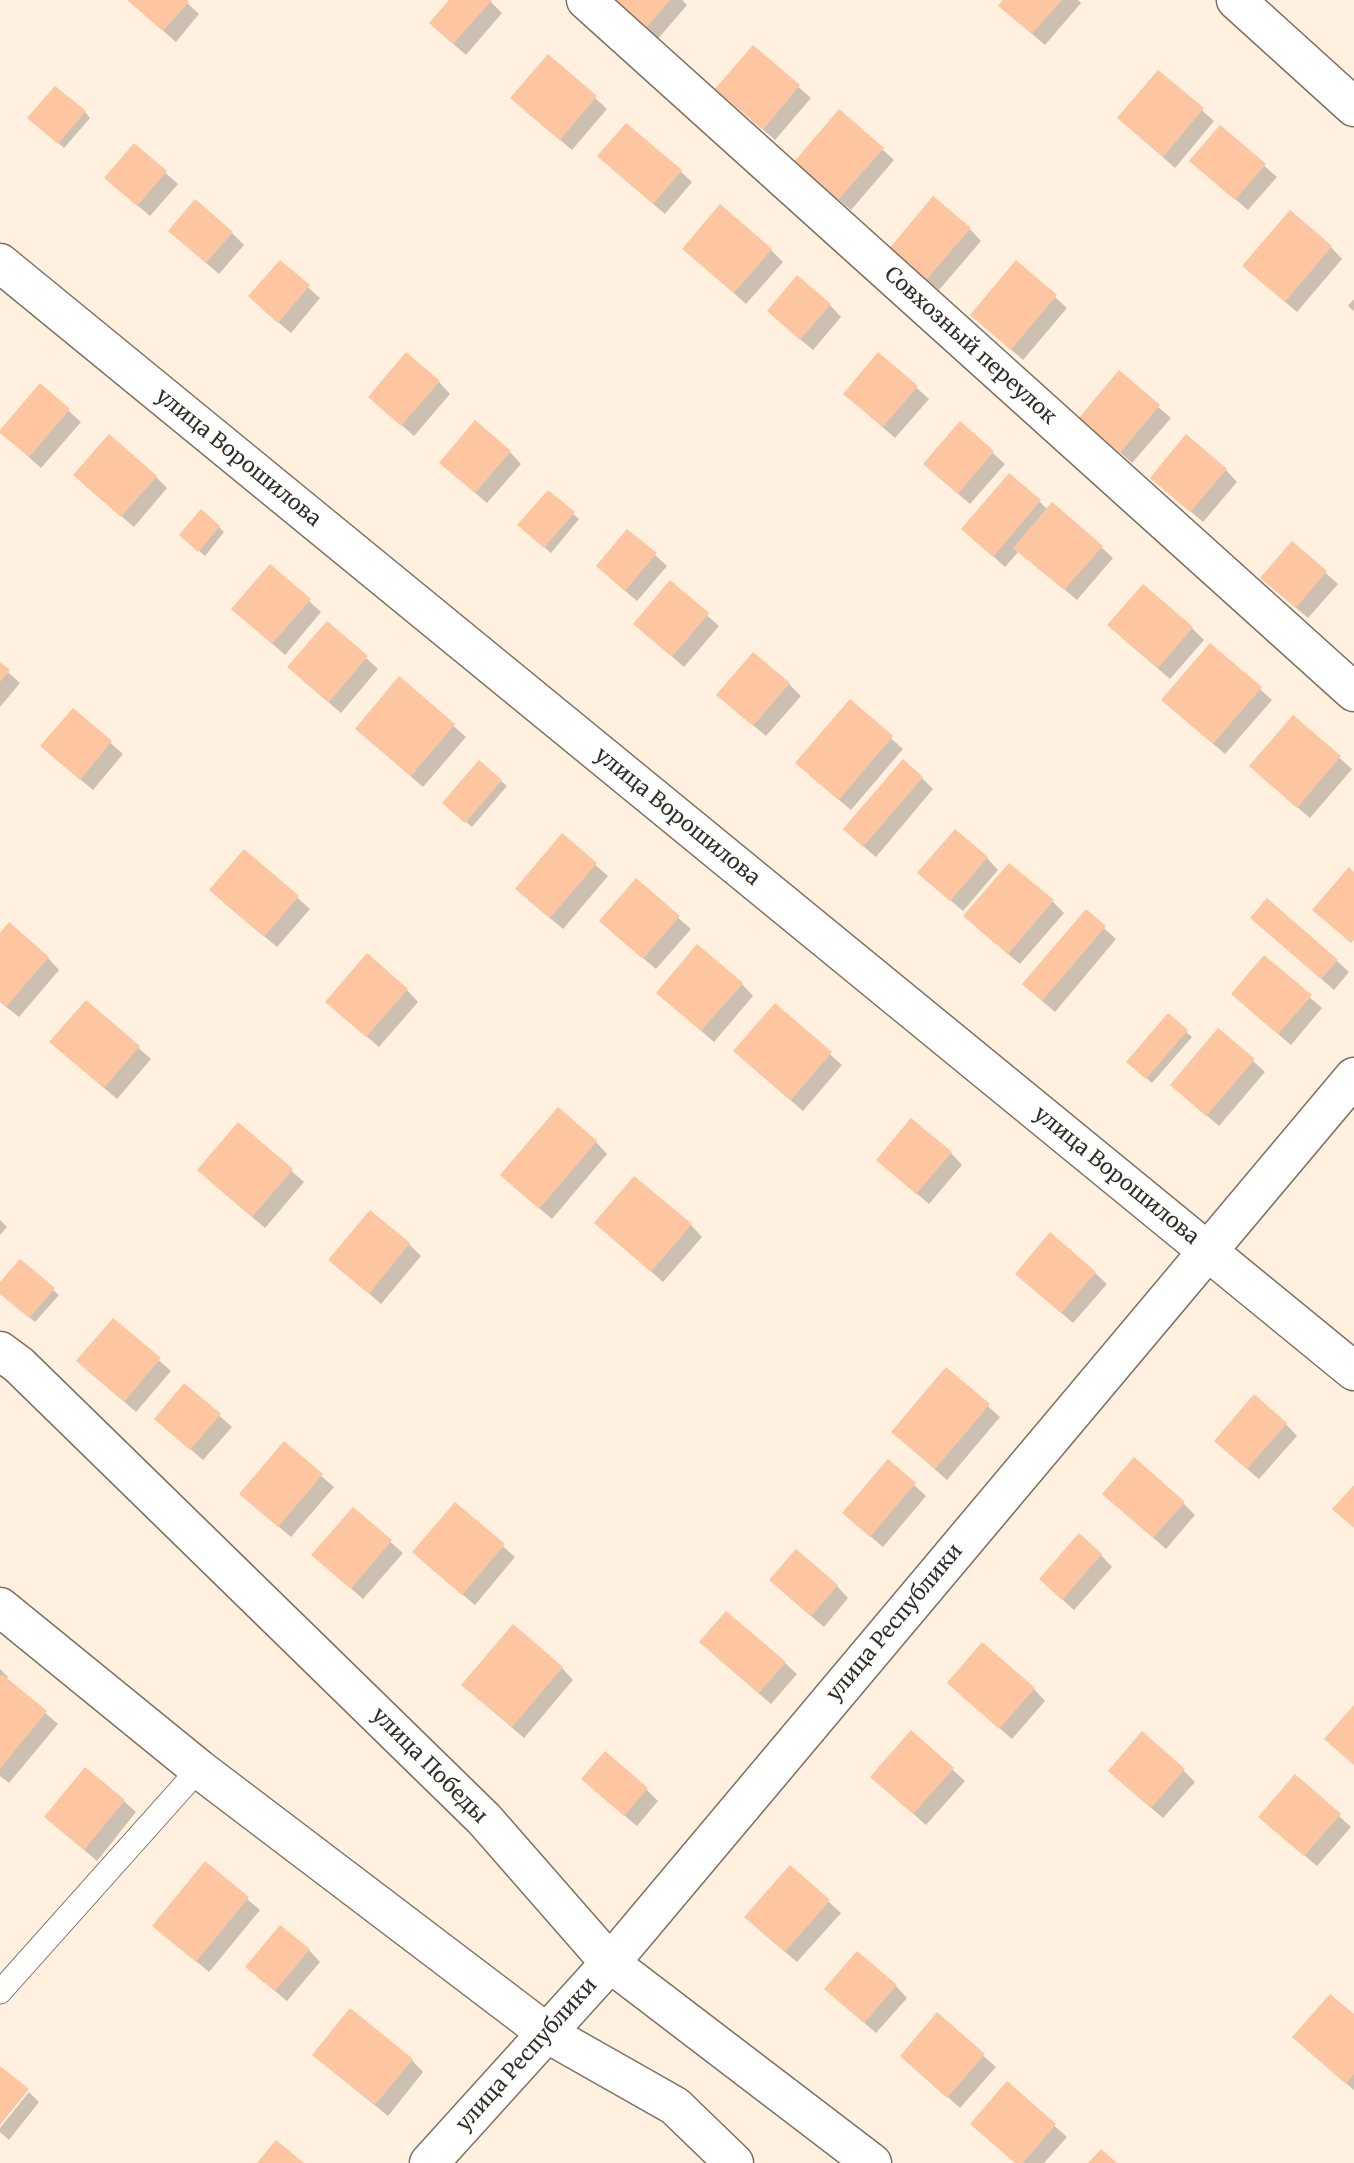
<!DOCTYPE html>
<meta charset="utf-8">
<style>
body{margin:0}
canvas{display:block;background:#fff0df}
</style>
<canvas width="1354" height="2163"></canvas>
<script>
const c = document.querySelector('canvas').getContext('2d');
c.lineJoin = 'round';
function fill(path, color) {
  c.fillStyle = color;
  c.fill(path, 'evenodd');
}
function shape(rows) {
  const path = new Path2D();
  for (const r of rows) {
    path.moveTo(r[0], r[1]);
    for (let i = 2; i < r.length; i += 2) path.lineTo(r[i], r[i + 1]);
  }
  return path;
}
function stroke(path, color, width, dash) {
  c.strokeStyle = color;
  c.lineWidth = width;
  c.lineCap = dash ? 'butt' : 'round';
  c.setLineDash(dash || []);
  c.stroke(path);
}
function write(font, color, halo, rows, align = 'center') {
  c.font = font + ' Merriweather,serif';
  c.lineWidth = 5;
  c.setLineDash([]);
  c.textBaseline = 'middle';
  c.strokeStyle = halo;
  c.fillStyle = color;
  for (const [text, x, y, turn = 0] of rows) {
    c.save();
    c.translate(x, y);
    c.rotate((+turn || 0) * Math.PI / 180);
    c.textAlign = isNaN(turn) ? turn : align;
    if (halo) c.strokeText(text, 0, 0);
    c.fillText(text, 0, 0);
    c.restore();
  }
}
fill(shape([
 [128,0,184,0,199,14,176,42],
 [451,0,489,0,502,13,466,55,443,35],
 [616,0,682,0,687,5,657,40],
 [1005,0,1078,0,1081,3,1045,45,1012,17],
 [753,47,811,98,775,140,729,100],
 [1159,72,1214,121,1175,168,1131,129],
 [595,98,607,109,572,150,524,110],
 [85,112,90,118,64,148,35,123],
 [1220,127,1277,177,1248,210,1203,172],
 [134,145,178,184,150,216,118,189],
 [882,149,894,160,851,210,808,174],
 [611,168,680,171,692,182,665,214],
 [970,229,981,241,939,290,903,260],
 [232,233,244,245,219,274,182,242],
 [1331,247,1342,259,1297,312,1256,277],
 [771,250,783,262,746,304,696,260],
 [280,262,320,298,291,333,261,308],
 [1017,263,1067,308,1023,360,984,326],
 [1354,299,1354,311,1348,306],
 [830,305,841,317,813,350,781,323],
 [879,354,929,399,895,438,857,405],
 [1119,373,1171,418,1132,463,1093,429],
 [439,382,450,394,414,436,382,408],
 [40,385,81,422,41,468,13,443],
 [960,424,1005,464,970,504,937,476],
 [510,452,521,464,487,503,453,474],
 [1226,470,1237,482,1203,522,1164,489],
 [156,477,167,488,134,527,87,487],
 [548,492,579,519,551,553,525,530],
 [1039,501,1048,510,1101,547,1113,558,1077,600,1019,551,1005,567,963,529],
 [219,527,224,532,205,556,187,540],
 [1292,543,1338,584,1308,618,1274,589],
 [655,555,667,566,637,601,610,578],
 [270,566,321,612,285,655,233,609],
 [670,583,719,626,684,667,647,635],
 [1192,628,1204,640,1170,679,1121,637],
 [366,658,378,669,341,713,301,679],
 [0,665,20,683,0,707],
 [400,679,466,737,423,787,369,740],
 [789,684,801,696,766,736,730,706],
 [1260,689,1272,700,1225,754,1175,711],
 [850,702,903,749,851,810,809,775],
 [73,710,123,754,93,790,54,757],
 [1293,717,1352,769,1310,818,1263,778],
 [479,762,507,786,472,827,450,808],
 [922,778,933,789,876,857,857,841],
 [562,836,608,876,563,929,528,900],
 [245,852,310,909,277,947,223,902],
 [987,858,998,870,963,911,931,884],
 [636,881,691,929,656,969,613,933],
 [1052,901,1064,913,1020,964,977,928],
 [1086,912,1116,939,1055,1012,1035,995],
 [1252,918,1337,961,1349,972,1334,990],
 [0,936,48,958,59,970,19,1017,0,1002],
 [1265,958,1322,1008,1291,1045,1245,1006],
 [742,984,753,996,714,1042,670,1004],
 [407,990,418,1002,379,1047,339,1013],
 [86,1002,151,1059,117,1099,63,1053],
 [775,1006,842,1065,803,1111,747,1063],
 [1168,1016,1192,1037,1152,1083,1133,1067],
 [1253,1061,1265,1072,1219,1126,1184,1096],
 [238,1124,304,1182,265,1228,211,1182],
 [596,1142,607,1154,552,1219,514,1187],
 [951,1153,962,1165,929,1204,890,1171],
 [0,1220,7,1227,0,1235],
 [691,1225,702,1237,663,1282,608,1234],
 [409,1244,421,1256,381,1304,331,1260],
 [1095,1273,1107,1284,1073,1323,1029,1285],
 [0,1285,53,1290,59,1295,35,1322,0,1292],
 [113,1320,171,1371,136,1412,90,1372],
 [947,1370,1000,1417,947,1480,893,1432],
 [185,1385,232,1427,203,1460,168,1430],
 [1286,1424,1297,1436,1259,1479,1228,1453],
 [284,1444,334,1487,291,1537,253,1505],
 [888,1461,926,1496,883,1547,856,1524],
 [1183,1503,1195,1515,1166,1549,1116,1505],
 [455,1504,515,1557,475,1605,426,1564],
 [353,1509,403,1553,363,1599,325,1566],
 [1101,1555,1112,1567,1074,1610,1053,1591],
 [837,1586,848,1598,824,1627,783,1592],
 [713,1654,785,1663,797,1674,771,1704],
 [562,1668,573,1680,524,1738,475,1696],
 [0,1669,8,1677,6,1679,58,1724,9,1783,0,1776],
 [1034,1689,1045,1701,1012,1739,961,1694],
 [911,1732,965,1781,926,1825,884,1788],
 [1183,1770,1195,1782,1163,1818,1122,1783],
 [647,1790,658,1801,637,1826,595,1791],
 [124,1801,136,1812,97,1861,46,1817],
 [1339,1816,1351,1827,1317,1866,1272,1828],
 [205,1863,260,1910,209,1972,154,1926],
 [790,1867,841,1913,797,1962,758,1929],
 [309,1950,320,1962,287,2001,259,1978],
 [896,1986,907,1998,876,2033,838,2000],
 [937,2015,996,2067,960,2108,914,2067],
 [1354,2016,1354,2090,1306,2049],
 [412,2060,423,2072,388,2116,326,2066],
 [1007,2084,1067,2137,1044,2163,1016,2163],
 [29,2092,39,2102,9,2140,0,2132,0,2128]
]), '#0003');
fill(shape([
 [127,0,187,0,189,2,163,31],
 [449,0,492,0,453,44,429,23],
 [614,0,670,0,644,30],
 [1003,0,1062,0,1032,34,998,6],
 [753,45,800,85,763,130,715,89],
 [548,54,597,96,560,140,510,98],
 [1158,70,1204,108,1163,157,1117,118],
 [55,86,86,111,58,144,27,118],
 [839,109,884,148,838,200,794,162],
 [626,123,682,170,653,204,597,156],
 [1220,125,1266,164,1235,200,1189,161],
 [134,143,167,171,137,206,104,178],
 [933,196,971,228,926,280,889,249],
 [195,199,233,232,206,263,168,231],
 [720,204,772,249,734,293,682,249],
 [1290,210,1332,246,1285,302,1242,266],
 [280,260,310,285,278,323,248,296],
 [1016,260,1057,295,1011,350,970,315],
 [797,275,831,304,800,340,767,311],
 [406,352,440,381,401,426,368,397],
 [878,352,918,386,883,427,843,394],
 [1119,370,1160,405,1120,453,1079,418],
 [40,383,70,409,29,457,0,433,0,430],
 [475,420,511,451,475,493,439,463],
 [960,421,994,451,958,494,923,464],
 [109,434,157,476,121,517,73,475],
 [1186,434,1227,469,1190,512,1150,478],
 [1009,473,1041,500,993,557,961,529],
 [548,490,575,512,544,548,517,525],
 [1052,502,1103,546,1064,590,1013,548],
 [201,509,220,526,198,552,179,535],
 [627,529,657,553,625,591,596,566],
 [1292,541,1327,571,1296,608,1260,578],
 [270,564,311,599,272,644,231,609],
 [670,580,709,613,672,657,633,624],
 [1143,584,1193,627,1158,668,1107,625],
 [327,621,368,656,329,702,287,667],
 [1210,643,1262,687,1213,744,1161,700],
 [753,652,790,683,753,726,716,695],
 [0,662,10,670,0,682],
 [399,676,455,724,411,776,355,729],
 [850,699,893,736,839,800,795,763],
 [73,708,112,741,80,780,40,746],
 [1293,715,1341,756,1297,808,1249,766],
 [903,759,923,777,863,847,843,829],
 [479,760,502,780,465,823,442,803],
 [955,829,988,857,950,901,917,873],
 [562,833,597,863,550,918,515,889],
 [244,849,299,896,264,937,209,890],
 [1009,863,1054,900,1008,954,963,916],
 [1349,867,1354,872,1354,940,1351,943,1312,910],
 [636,878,680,916,643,959,599,921],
 [1267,898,1338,960,1321,979,1250,918],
 [1086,909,1106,926,1042,1001,1022,984],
 [9,922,49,957,6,1007,0,1002,0,933],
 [697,944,743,983,701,1031,656,993],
 [367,953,408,989,366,1037,325,1002],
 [1264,955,1312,995,1278,1034,1231,994],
 [86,1000,140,1046,104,1088,49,1042],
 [775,1003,832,1052,791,1100,733,1051],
 [1168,1013,1188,1030,1146,1079,1126,1062],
 [1218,1028,1255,1059,1206,1116,1170,1085],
 [558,1107,597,1141,539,1209,500,1175],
 [911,1118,952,1152,916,1194,876,1160],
 [238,1122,293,1169,252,1217,197,1170],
 [634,1176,692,1224,651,1272,594,1223],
 [370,1210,410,1243,369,1294,328,1260],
 [1050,1232,1096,1272,1061,1313,1015,1274],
 [20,1259,55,1288,29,1318,0,1294,0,1282],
 [113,1318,161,1358,124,1402,76,1361],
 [946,1367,990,1404,935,1469,891,1432],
 [184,1383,221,1414,190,1450,154,1419],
 [1254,1394,1287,1423,1247,1469,1214,1441],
 [284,1441,323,1474,278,1527,239,1494],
 [1134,1457,1185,1502,1153,1538,1102,1494],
 [888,1459,916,1483,870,1537,842,1513],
 [1354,1485,1354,1528,1332,1509],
 [455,1502,505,1544,462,1595,412,1552],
 [353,1507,392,1540,351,1589,311,1555],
 [1079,1533,1102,1554,1062,1600,1039,1579],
 [796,1549,838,1585,811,1616,769,1580],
 [726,1611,786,1662,759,1693,699,1642],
 [513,1624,563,1667,512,1727,461,1685],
 [982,1642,1035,1688,999,1729,947,1683],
 [2,1674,47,1711,0,1769,0,1677],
 [1354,1705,1354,1765,1324,1739],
 [911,1730,954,1768,913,1814,870,1777],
 [1142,1731,1185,1769,1151,1808,1108,1771],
 [605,1751,648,1788,624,1816,581,1779],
 [85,1767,125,1800,84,1850,44,1817],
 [1295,1774,1341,1814,1304,1856,1258,1817],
 [205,1861,249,1897,196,1962,152,1926],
 [790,1865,830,1900,785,1952,744,1917],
 [280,1925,310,1949,275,1991,245,1967],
 [857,1951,897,1985,864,2023,824,1989],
 [1330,1994,1354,2014,1354,2074,1346,2084,1292,2037],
 [350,2008,413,2059,375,2105,312,2055],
 [937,2012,985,2054,947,2098,900,2056],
 [0,2066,29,2089,0,2125],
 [1007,2081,1056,2124,1023,2163,1015,2163,970,2124],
 [276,2140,304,2163,257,2163],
 [1101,2149,1117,2163,1088,2163]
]), '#fdc6a0');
const service = shape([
 [0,1992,199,1769]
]);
const minor = shape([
 [586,0,1354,692],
 [1236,0,1354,107],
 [0,263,1354,1371],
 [0,1351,19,1365,484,1819,610,1963,872,2163],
 [0,1607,199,1769,548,2034,675,2106,734,2163],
 [429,2163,610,1963,1354,1077]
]);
stroke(service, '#7e7161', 25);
stroke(minor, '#7e7161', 41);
stroke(service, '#fff', 23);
stroke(minor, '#fff', 38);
write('21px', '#332d27', '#fff', [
 ["Совхозный переулок",970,346,42],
 ["улица Ворошилова",238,458,39],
 ["улица Ворошилова",677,817,39],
 ["улица Ворошилова",1116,1176,39],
 ["улица Республики",895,1623,-50],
 ["улица Победы",429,1766,45],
 ["улица Республики",527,2055,-48]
]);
</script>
